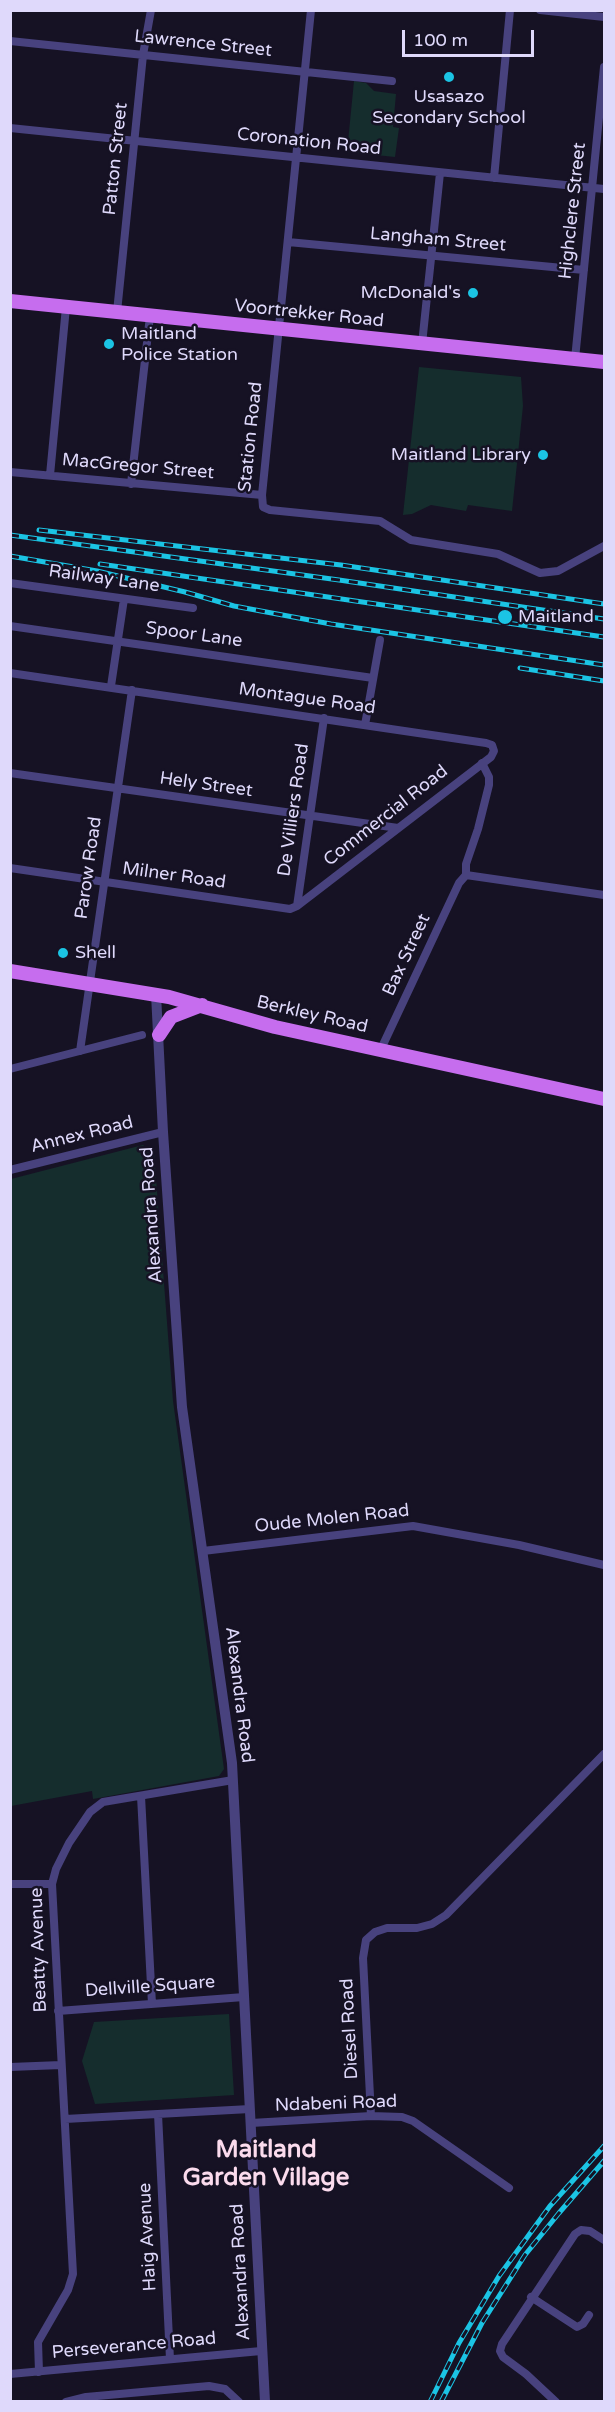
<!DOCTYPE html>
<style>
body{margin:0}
#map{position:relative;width:615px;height:2412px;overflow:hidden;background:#161224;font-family:"Varela Round",sans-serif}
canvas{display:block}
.frame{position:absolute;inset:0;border:12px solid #dfd9fb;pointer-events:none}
.scale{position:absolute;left:402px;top:30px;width:132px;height:27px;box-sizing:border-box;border:3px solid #dfd9fb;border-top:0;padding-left:8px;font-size:18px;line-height:21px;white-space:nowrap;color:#dfd9fb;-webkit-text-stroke:4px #161224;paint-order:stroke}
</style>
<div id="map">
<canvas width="615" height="2412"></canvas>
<div class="frame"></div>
<div class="scale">100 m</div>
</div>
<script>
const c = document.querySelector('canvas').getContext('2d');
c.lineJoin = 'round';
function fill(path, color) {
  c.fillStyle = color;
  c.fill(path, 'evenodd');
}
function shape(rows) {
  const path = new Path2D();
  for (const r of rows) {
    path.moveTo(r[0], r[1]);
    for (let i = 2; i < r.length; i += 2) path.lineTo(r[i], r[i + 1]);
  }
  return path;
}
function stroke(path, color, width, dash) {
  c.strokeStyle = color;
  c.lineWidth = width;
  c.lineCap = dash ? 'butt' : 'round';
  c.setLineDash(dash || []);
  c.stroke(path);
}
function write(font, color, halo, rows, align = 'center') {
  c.font = font + ' "Varela Round",sans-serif';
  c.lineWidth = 5;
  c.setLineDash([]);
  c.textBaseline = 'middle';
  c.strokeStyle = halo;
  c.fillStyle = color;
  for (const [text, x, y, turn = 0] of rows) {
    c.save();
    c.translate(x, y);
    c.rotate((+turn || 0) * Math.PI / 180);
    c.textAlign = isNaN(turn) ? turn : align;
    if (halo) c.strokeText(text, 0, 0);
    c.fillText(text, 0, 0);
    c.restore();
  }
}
fill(shape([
 [354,81,366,83,374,91,396,94,393,127,399,128,395,157,347,152],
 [419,367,521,377,523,406,512,511,468,505,466,511,431,505,412,514,403,515],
 [143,1145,154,1152,173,1401,224,1769,219,1776,93,1799,92,1791,11,1806,11,1179],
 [229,2014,234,2095,95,2104,82,2061,94,2022]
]), '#152d2d');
stroke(shape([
 [311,10,262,495,263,507,270,510,380,521,411,540,498,554,540,573,558,571,604,546],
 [540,10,604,17],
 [10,41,392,81],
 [10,128,604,189],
 [494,178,510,10],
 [288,242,584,270],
 [117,312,143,55,151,10],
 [422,344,440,173],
 [575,359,604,67],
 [10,472,262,495],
 [50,475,66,307],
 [131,484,150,316],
 [10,583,193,608],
 [10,626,373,678],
 [10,673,486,743,492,745,494,751,491,757,297,906,290,909,10,868],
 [111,686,124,599],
 [365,725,380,640],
 [10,773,398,828],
 [466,875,466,864,478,829,489,785,489,777,482,763],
 [297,906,324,718],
 [381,1049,459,883,466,875,604,895],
 [80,1051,132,690],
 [10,1069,142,1035],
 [10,1170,163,1132],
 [203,1551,413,1526,519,1545,604,1565],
 [141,1796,152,2004],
 [10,1884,52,1884],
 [58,2011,244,1997],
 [10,2067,61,2065],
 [158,2114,170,2359],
 [371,2116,363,1958,366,1940,375,1932,387,1928,417,1928,432,1924,446,1915,604,1754],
 [65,2119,250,2109],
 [251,2123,371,2116,402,2117,413,2121,509,2188],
 [531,2297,577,2327,583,2324,589,2315],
 [39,2372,38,2342,68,2290,73,2274,52,1884,56,1869,69,1843,90,1812,103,1802,233,1780],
 [10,2374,261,2351],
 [66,2402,86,2397,209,2386,225,2389,239,2402],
 [556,2402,526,2374,503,2357,500,2351,502,2344,575,2234,581,2230,590,2231,604,2240]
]), '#48427e', 8);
stroke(shape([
 [156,994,163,1132,182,1407,232,1763,265,2402]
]), '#48427e', 10);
stroke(shape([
 [10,301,604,362],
 [10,971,169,997,275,1027,604,1099],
 [159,1035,171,1017,202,1005]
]), '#c66dee', 14);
const rail = shape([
 [39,530,341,565,604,604],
 [10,535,339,580,604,619],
 [10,556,97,571,185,592,234,606,331,624,604,665],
 [100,564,604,637],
 [520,668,604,681],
 [430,2402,459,2343,499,2276,550,2206,604,2146],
 [441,2402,482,2323,525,2255,559,2213,604,2161]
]);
stroke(rail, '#1bc4e4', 5);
stroke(rail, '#161224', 3, [9]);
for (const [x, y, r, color] of [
 [449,77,6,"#1bc4e4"],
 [473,293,6,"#1bc4e4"],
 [109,344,6,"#1bc4e4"],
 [543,455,6,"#1bc4e4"],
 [505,617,8,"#1bc4e4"],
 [63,953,6,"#1bc4e4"]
]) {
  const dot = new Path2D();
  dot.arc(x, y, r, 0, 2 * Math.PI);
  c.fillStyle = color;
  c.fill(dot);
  stroke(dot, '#161224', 2);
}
write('18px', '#dfd9fb', '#161224', [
 ["Lawrence Street",203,44,6],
 ["Coronation Road",309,142,6],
 ["Patton Street",116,159,-84],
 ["Highclere Street",573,211,-84],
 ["Langham Street",438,240,5],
 ["Voortrekker Road",309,314,6],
 ["Station Road",251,437,-84],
 ["MacGregor Street",138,467,5],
 ["Railway Lane",104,579,8],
 ["Spoor Lane",194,635,8],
 ["Montague Road",307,699,8],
 ["Hely Street",206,785,8],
 ["De Villiers Road",294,810,-82],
 ["Commercial Road",386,816,-38],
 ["Parow Road",89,868,-82],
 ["Milner Road",174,876,8],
 ["Bax Street",407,955,-65],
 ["Berkley Road",312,1015,13],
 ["Annex Road",82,1135,-14],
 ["Alexandra Road",152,1215,-94],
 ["Oude Molen Road",332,1519,-6],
 ["Alexandra Road",239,1695,83],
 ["Beatty Avenue",39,1950,-92],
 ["Dellville Square",150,1987,-4],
 ["Diesel Road",350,2029,-93],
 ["Ndabeni Road",336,2104,-2],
 ["Haig Avenue",148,2237,-93],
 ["Alexandra Road",241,2272,-93],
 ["Perseverance Road",134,2346,-5]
]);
write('18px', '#dfd9fb', '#161224', [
 ["Usasazo",449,97,"center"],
 ["Secondary School",449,118,"center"],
 ["McDonald's",461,293,"right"],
 ["Maitland",121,334],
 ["Police Station",121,355],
 ["Maitland Library",531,455,"right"],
 ["Maitland",518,617],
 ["Shell",75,953]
], 'left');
write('bold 24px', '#fbdbed', '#161224', [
 ["Maitland",266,2151],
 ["Garden Village",266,2179]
]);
</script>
